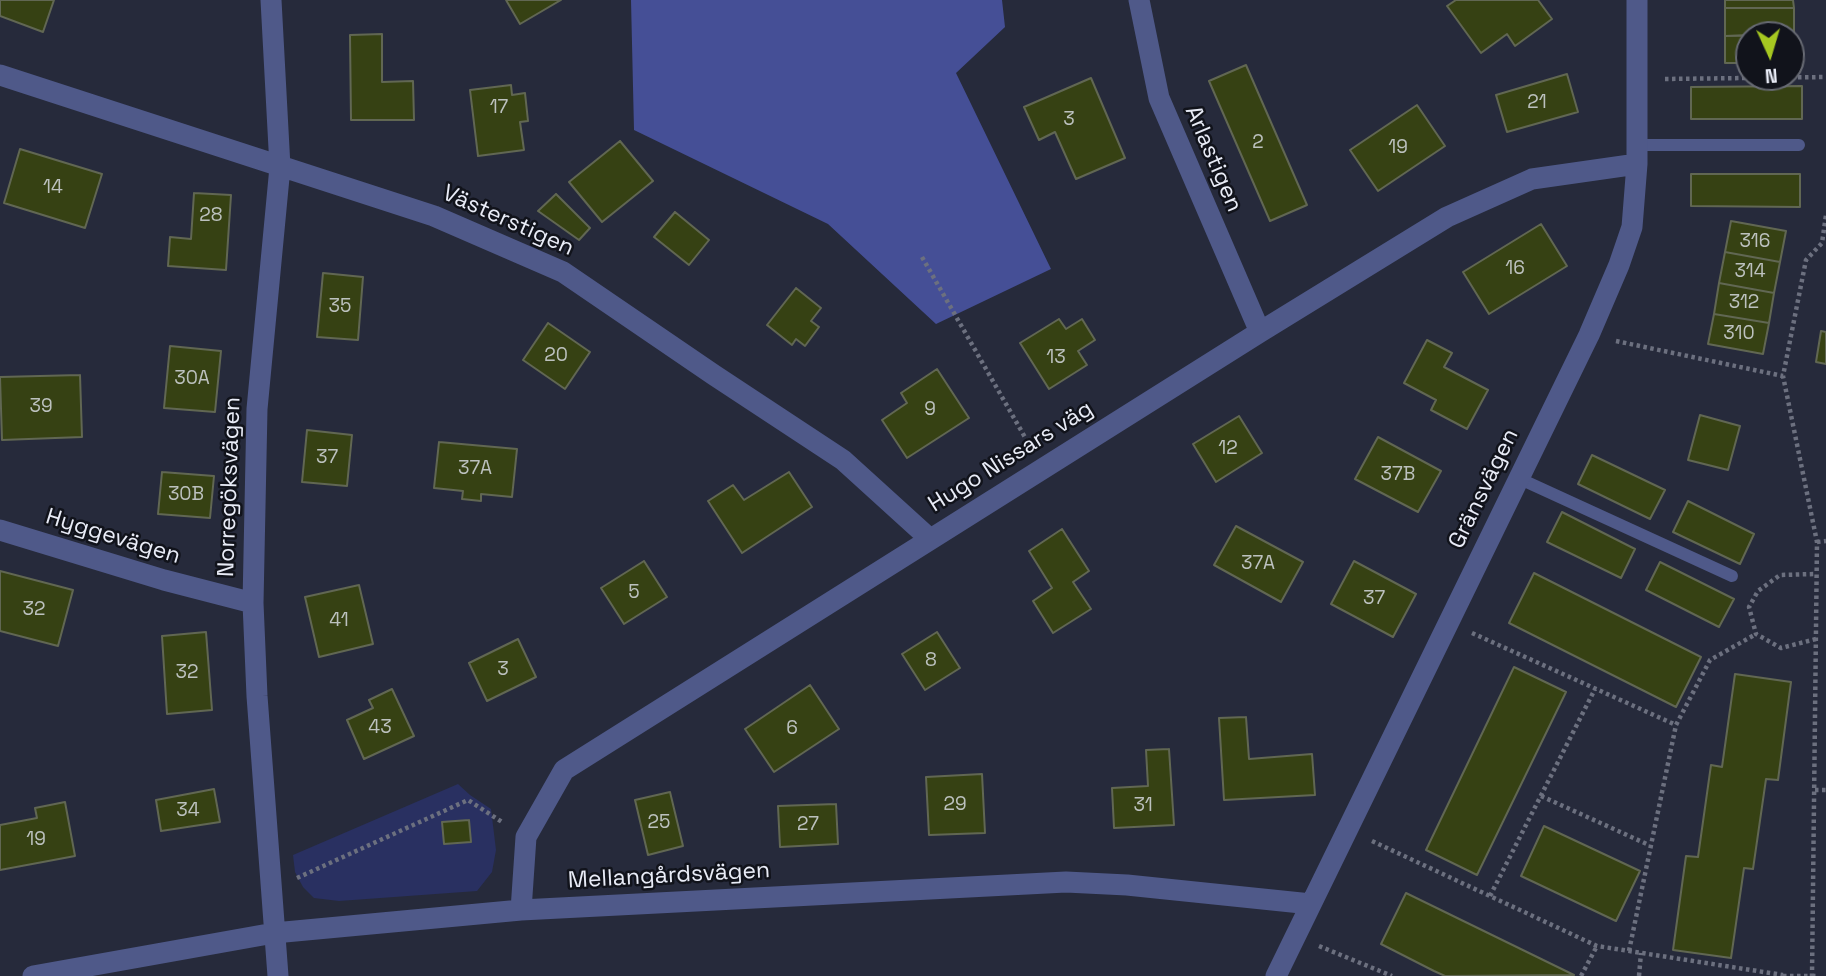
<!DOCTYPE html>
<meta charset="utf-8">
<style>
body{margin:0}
#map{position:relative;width:1826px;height:976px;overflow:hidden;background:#262a3b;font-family:"Space Grotesk",sans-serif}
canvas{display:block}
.north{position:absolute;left:1735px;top:21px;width:70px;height:70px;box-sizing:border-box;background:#11131b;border:2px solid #676a73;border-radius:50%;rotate:176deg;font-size:19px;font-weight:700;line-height:28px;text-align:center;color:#e9ecf7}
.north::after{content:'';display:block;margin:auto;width:24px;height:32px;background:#a6c821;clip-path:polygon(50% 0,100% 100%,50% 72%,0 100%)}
</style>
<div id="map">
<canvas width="1826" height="976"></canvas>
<div class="north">N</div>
</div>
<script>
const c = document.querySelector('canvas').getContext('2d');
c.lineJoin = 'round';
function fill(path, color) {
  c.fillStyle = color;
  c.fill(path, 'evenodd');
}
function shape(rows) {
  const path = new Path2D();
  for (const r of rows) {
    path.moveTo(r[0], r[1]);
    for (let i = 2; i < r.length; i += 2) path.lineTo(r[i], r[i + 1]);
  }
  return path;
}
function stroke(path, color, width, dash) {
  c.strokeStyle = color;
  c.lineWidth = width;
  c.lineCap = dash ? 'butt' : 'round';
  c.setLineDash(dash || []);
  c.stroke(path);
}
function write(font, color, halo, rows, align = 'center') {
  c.font = font + ' "Space Grotesk",sans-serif';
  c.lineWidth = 5;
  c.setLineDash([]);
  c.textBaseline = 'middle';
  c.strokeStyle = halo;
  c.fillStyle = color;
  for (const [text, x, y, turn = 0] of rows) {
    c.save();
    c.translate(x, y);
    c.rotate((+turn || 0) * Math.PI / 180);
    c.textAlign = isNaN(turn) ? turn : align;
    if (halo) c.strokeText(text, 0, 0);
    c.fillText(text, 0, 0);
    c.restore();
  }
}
fill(shape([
 [458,784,470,795,491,809,496,850,492,872,477,891,339,901,314,898,303,887,295,872,293,855]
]), '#293061');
fill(shape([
 [631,0,1002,0,1005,27,956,73,1051,269,936,324,828,224,634,130]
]), '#454f96');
const building = shape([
 [0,0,54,0,43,32,0,16,0,0],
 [506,0,561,0,520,24,506,0],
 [1456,0,1538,0,1552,19,1515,46,1507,34,1481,53,1447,6,1456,0],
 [1725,0,1793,0,1794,8,1725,8,1725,0],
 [1725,8,1794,8,1794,35,1725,36,1725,8],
 [382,34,382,82,413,81,414,120,351,120,350,35,382,34],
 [1749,35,1749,63,1725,63,1725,36,1749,35],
 [1791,35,1794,35,1794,62,1791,62,1791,35],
 [1246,65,1307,205,1270,221,1209,81,1246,65],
 [1567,74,1578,112,1507,132,1496,95,1567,74],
 [1091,78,1125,158,1076,179,1055,132,1039,140,1024,107,1091,78],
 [511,85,512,95,525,93,528,121,520,122,524,150,478,156,470,90,511,85],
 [1802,86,1802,119,1691,119,1691,87,1802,86],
 [1417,105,1445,146,1378,191,1350,150,1417,105],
 [620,141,653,181,602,222,569,182,620,141],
 [20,149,102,174,85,228,4,203,20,149],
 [1691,174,1800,174,1800,207,1691,206,1691,174],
 [194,193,231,195,226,270,168,266,170,237,191,239,194,193],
 [556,194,590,228,579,240,538,211,556,194],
 [675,212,709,240,689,265,654,237,675,212],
 [1731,221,1786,231,1780,262,1725,252,1731,221],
 [1541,224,1567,266,1489,314,1463,272,1541,224],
 [1725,252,1780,262,1774,293,1719,283,1725,252],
 [323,273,363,277,358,340,317,337,323,273],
 [1719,283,1774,293,1769,323,1714,314,1719,283],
 [796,288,821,308,811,321,819,327,805,346,796,339,792,345,767,325,796,288],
 [1714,314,1769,323,1763,354,1708,344,1714,314],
 [1059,319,1066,329,1082,319,1095,340,1078,351,1087,365,1049,389,1020,343,1059,319],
 [548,323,590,352,565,389,523,360,548,323],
 [1821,331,1826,332,1826,364,1816,362,1821,331],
 [1427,340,1452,353,1444,367,1488,390,1467,429,1431,410,1436,400,1404,383,1427,340],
 [170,346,221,351,215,412,164,408,170,346],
 [937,369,969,418,907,458,882,420,907,403,901,393,937,369],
 [80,375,82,437,2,440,0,377,80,375],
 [1700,415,1740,426,1728,470,1688,460,1700,415],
 [1239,416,1262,453,1216,482,1193,444,1239,416],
 [307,430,352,435,347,486,302,482,307,430],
 [1378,437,1441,471,1418,512,1355,479,1378,437],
 [439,442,517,449,512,497,481,494,481,501,462,499,463,491,434,488,439,442],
 [1592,455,1665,490,1650,519,1578,484,1592,455],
 [162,472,214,476,210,518,158,514,162,472],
 [789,472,812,507,742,553,708,501,733,485,744,500,789,472],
 [1688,501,1754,534,1740,564,1673,532,1688,501],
 [1562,512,1635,549,1621,578,1547,542,1562,512],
 [1236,526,1303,562,1281,602,1214,565,1236,526],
 [1062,529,1089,571,1073,582,1091,609,1053,633,1033,601,1052,588,1029,551,1062,529],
 [644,561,667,597,624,624,601,588,644,561],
 [1354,561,1416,594,1393,637,1331,604,1354,561],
 [1660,562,1734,599,1719,627,1646,590,1660,562],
 [0,571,73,590,58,646,0,631,0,571],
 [1534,573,1701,657,1676,707,1509,623,1534,573],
 [359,585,373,644,319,657,305,597,359,585],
 [206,632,212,710,167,714,162,636,206,632],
 [937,632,960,668,925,690,902,654,937,632],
 [518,639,536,677,487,701,469,663,518,639],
 [1514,667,1566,692,1477,875,1426,850,1514,667],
 [1735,674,1791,682,1778,780,1766,779,1753,869,1744,868,1731,958,1673,950,1686,856,1698,857,1711,765,1722,767,1735,674],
 [810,685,839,729,774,772,745,729,810,685],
 [392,689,414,736,364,759,347,720,373,708,369,700,392,689],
 [1246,717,1249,759,1312,754,1315,795,1224,800,1219,718,1246,717],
 [1169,749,1174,825,1114,828,1112,788,1148,786,1146,750,1169,749],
 [982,774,985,833,929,835,926,777,982,774],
 [214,789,220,822,161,831,156,800,214,789],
 [670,792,683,846,648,855,635,800,670,792],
 [65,802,75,856,0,870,0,825,37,818,35,808,65,802],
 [836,804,838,844,780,847,778,806,836,804],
 [469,820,471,842,444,844,442,822,469,820],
 [1544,826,1640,871,1616,921,1521,876,1544,826],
 [1406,893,1574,975,1445,976,1434,971,1381,944,1406,893]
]);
fill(building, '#364113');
stroke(building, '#616753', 2);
stroke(shape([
 [1665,79,1826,77],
 [922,257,1030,446],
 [1616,341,1783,376],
 [1817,542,1826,541],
 [1472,633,1676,725],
 [1816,639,1781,648,1756,634,1749,607,1758,591,1780,575,1816,574],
 [1815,790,1826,790],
 [1541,796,1649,845],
 [1372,841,1597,946,1783,975],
 [297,878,468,800,502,822],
 [1490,896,1595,689],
 [1319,946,1392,976],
 [1629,951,1676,725,1710,660,1756,634],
 [1581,976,1597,946],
 [1639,976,1641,953],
 [1783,976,1812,976,1817,542,1783,376,1806,260,1822,243,1826,215],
 [1812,976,1819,976]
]), '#6c707f', 4.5, [3.5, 3.5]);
stroke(shape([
 [1637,145,1799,145],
 [1518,478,1732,576]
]), '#4f5989', 12);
stroke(shape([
 [271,0,280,167,257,409,253,603,257,696,278,976],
 [1139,0,1159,98,1260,332],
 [0,75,434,216,563,272,714,375,843,460,930,539],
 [0,530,164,580,253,603],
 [521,910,526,837,564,770,1260,332,1447,217,1532,179,1637,164],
 [33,976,274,933,521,910,1066,882,1127,885,1311,904],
 [1276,976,1589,335,1619,265,1632,227,1637,164,1637,0]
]), '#4f5989', 21);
write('19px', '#bcc1be', null, [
 ["21",1537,103],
 ["17",499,108],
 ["3",1069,120],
 ["2",1258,143],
 ["19",1398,148],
 ["14",53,188],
 ["28",211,216],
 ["316",1755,242],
 ["16",1515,269],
 ["314",1750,272],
 ["312",1744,303],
 ["35",340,307],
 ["310",1739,334],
 ["20",556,356],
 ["13",1056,358],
 ["30A",192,379],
 ["39",41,407],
 ["9",930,410],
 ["12",1228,449],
 ["37",327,458],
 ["37A",475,469],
 ["37B",1398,475],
 ["30B",186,495],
 ["37A",1258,564],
 ["5",634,593],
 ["37",1374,599],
 ["32",34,610],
 ["41",339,621],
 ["8",931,661],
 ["3",503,670],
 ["32",187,673],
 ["43",380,728],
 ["6",792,729],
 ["29",955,805],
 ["31",1143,806],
 ["34",188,811],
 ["25",659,823],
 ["27",808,825],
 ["19",36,840]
]);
write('23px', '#e9ecf7', '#11131b', [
 ["Arlastigen",1213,159,67],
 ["Västerstigen",508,221,24],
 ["Hugo Nissars väg",1011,457,-32],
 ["Norregöksvägen",230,487,-88],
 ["Gränsvägen",1484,489,-64],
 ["Hyggevägen",113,537,17],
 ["Mellangårdsvägen",669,876,-3]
]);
</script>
